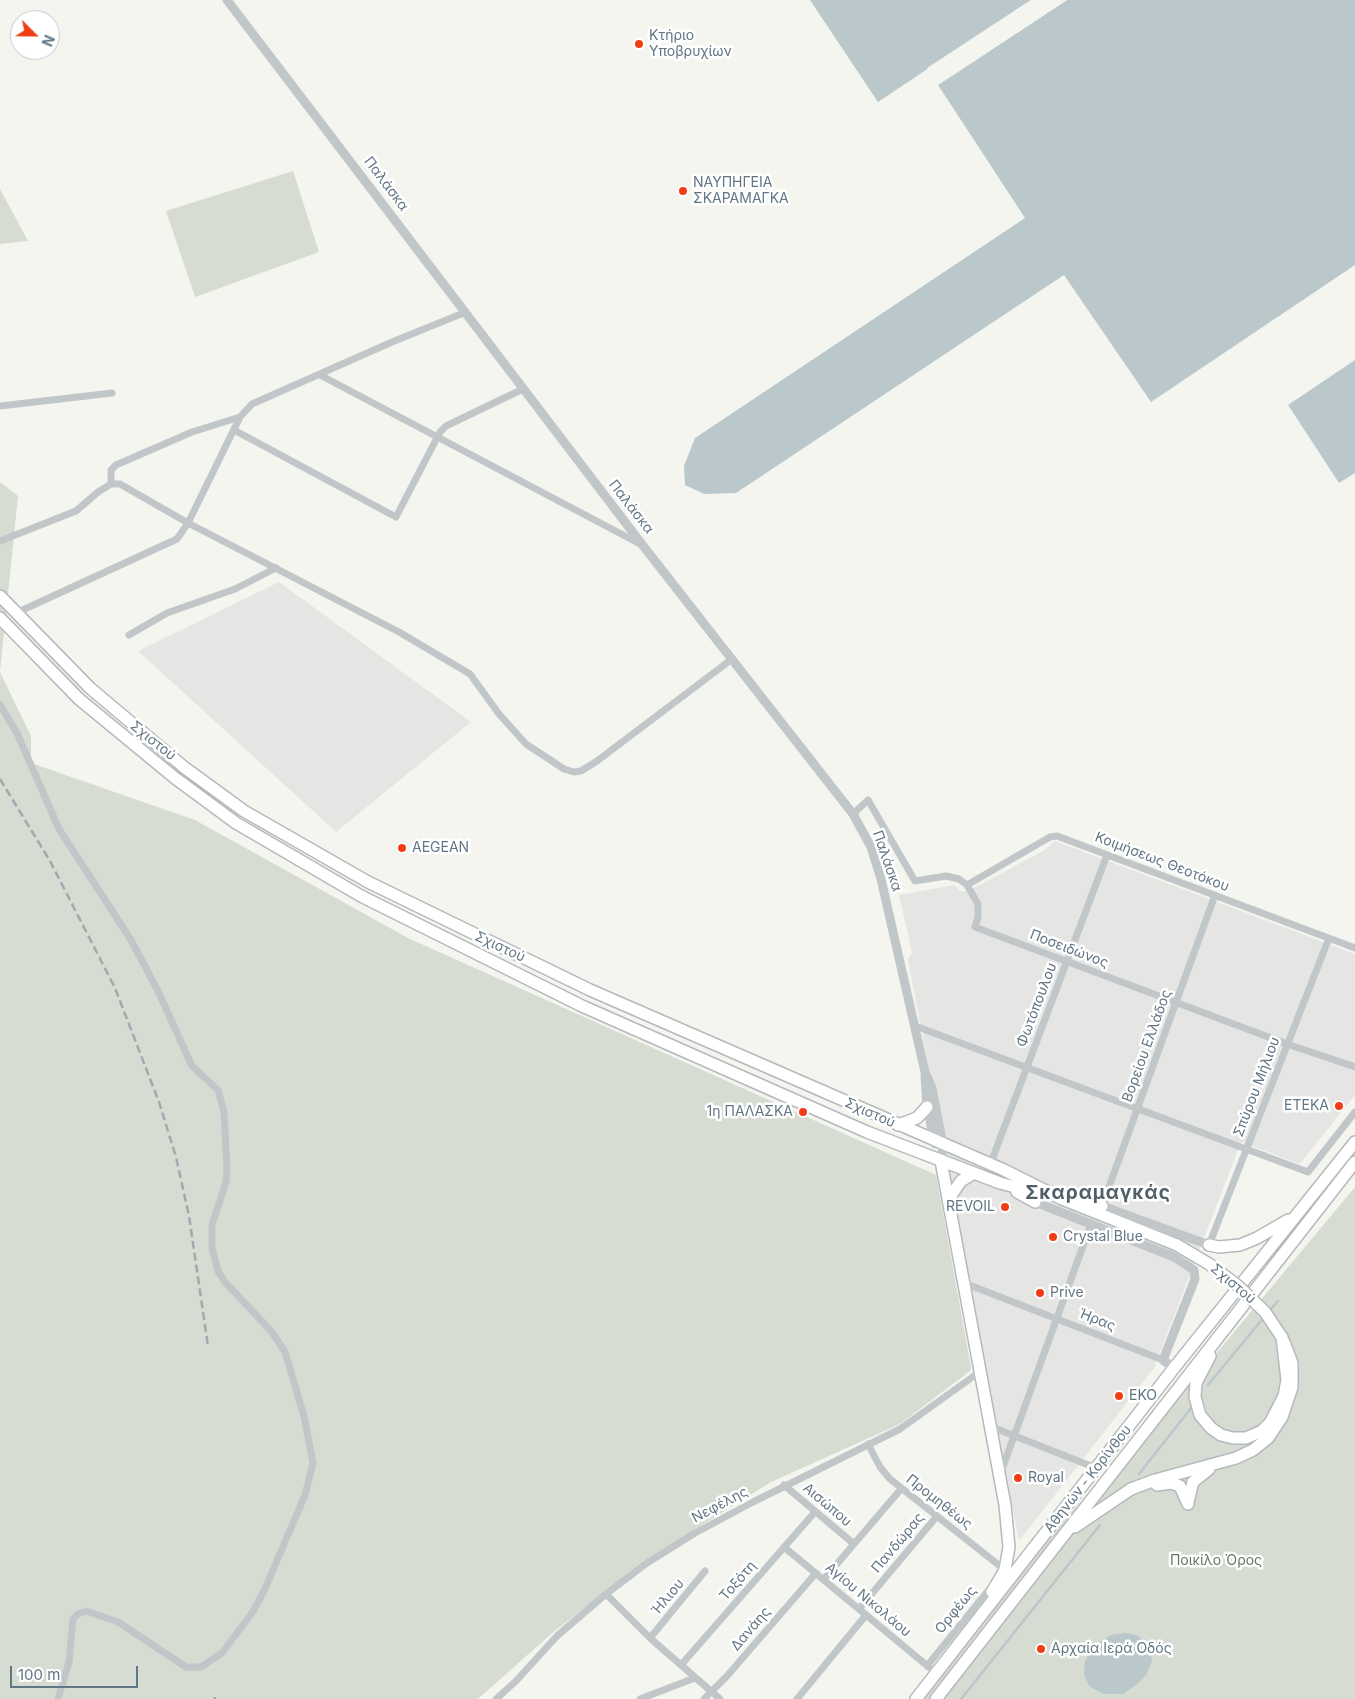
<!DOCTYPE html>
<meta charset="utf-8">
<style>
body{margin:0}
#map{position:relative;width:1355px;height:1699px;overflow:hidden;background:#f5f5f0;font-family:Inter,sans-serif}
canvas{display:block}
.north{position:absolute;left:10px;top:10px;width:50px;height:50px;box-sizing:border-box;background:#fff;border:1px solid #c0c8ce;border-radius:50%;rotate:113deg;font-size:14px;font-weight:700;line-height:20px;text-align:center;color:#617684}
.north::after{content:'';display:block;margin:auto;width:18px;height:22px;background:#f13d14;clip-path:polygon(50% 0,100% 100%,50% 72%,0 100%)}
.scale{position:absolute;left:10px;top:1666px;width:128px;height:22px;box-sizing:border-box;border:2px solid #617684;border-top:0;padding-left:6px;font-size:15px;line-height:18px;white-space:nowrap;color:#617684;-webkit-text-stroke:4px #fff;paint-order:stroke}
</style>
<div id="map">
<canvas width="1355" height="1699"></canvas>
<div class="north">N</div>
<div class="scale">100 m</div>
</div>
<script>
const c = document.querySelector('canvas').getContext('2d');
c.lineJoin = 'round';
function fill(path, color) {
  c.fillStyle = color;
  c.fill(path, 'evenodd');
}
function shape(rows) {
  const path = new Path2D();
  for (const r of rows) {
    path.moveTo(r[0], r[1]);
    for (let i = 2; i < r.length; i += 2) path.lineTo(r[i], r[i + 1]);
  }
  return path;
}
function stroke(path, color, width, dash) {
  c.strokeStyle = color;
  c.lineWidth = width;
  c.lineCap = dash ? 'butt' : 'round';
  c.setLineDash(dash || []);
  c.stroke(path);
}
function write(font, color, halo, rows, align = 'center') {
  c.font = font + ' Inter,sans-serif';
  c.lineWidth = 5;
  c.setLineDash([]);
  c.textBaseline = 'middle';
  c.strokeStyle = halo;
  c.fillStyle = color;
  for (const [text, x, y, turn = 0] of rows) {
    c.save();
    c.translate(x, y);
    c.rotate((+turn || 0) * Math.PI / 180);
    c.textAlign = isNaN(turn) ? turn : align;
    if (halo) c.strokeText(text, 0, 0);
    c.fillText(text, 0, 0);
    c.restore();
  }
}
fill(shape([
 [279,582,471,722,336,832,138,651],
 [1055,841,1355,954,1355,1095,1300,1164,1241,1142,1154,1368,1019,1541,908,960,912,953,899,895,954,885,962,892,978,886,1043,851]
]), '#e5e6e4');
fill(shape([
 [293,171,319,252,195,297,166,211],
 [0,189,28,241,0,244],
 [0,482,18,496,0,672,31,736,31,763,195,820,408,938,936,1175,971,1367,970,1371,900,1424,771,1482,646,1560,551,1634,478,1699,0,1699],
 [1355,1187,1355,1699,925,1699,974,1615,1179,1398]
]), '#d6dcd1');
fill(shape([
 [810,0,1031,0,878,102],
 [1067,0,1355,0,1355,265,1151,402,1064,275,736,493,704,494,685,485,684,466,695,438,1025,218,938,85],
 [1355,360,1355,473,1339,483,1288,405],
 [1126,1633,1139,1636,1150,1648,1152,1661,1147,1674,1136,1685,1123,1694,1103,1694,1090,1687,1084,1675,1085,1662,1090,1651,1100,1642,1111,1635]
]), '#bac8cc');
fill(shape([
 [1031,0,1034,0,928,70,927,68],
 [1062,0,1067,0,938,85,937,83]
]), '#f5f5f0');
stroke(shape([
 [1269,1311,1278,1301],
 [1208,1385,1264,1317],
 [1139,1474,1191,1408],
 [961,1699,1100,1525]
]), '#bac8cc', 2.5);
const primary = shape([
 [0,596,90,688,185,768,244,811,368,882,590,990,1004,1170,1062,1199,1177,1245],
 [0,618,79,699,175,778,236,823,361,896,582,1006,867,1132,1000,1183,1038,1193],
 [898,1125,917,1118,927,1107],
 [941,1161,1005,1505,1009,1547,1005,1570],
 [1017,1192,1035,1202],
 [1071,1195,1102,1206],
 [948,1200,961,1181,974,1173],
 [1157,1485,1171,1483,1180,1486,1188,1504],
 [1131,1489,1155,1480,1236,1458,1253,1450,1268,1438,1282,1417,1292,1387,1292,1363,1284,1342],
 [1188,1502,1193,1482,1209,1469]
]);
const trunk = shape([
 [1209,1245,1219,1247,1240,1245,1257,1238,1288,1220],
 [1210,1356,1196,1383,1195,1397,1200,1415,1211,1428,1221,1435,1233,1438,1246,1438,1262,1431,1270,1423,1284,1396,1287,1380,1282,1337],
 [1075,1527,1131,1489],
 [992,1592,1005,1570],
 [916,1699,1174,1368,1355,1142],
 [936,1699,1355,1162]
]);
stroke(primary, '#b4b9bc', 14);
stroke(trunk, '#b5b9bc', 14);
stroke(shape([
 [320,375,642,545],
 [0,406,112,393],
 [234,430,396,517,440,432,446,426,523,389],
 [111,484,111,470,116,465,192,432,240,417],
 [0,541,76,511,98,492,111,484,120,484,188,523,399,632,470,674,499,714,526,744,564,769,574,772,581,771,597,761,732,659],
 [16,613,177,539,188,523,240,417,252,404,392,342,466,312],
 [129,635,167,613,235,589,276,568],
 [0,705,17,733,59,829,131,940,158,991,192,1066,218,1090,224,1112,227,1169,226,1182,212,1225,212,1248,218,1271,225,1282,272,1332,285,1352,304,1416,313,1463,305,1495,264,1591,252,1613,222,1653,201,1667,186,1667,118,1622,86,1611,78,1614,73,1619,69,1662,58,1699],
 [853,814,868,800,915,881,946,876,959,879,967,885,978,904,978,917,975,927,1287,1044,1355,1067],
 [967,885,1050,837,1057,836,1355,948],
 [915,1026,1308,1172,1355,1112],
 [990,1165,1107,855],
 [1102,1206,1215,895],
 [1209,1245,1329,938],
 [964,1283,1163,1360],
 [992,1427,1096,1468],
 [868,1444,880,1467,890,1479,1005,1570,1003,1572],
 [1001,1472,1091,1224],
 [784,1485,854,1544],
 [784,1547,930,1668],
 [824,1579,901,1489],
 [606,1594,650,1638,720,1699],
 [859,1609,937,1516],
 [650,1638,705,1571],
 [681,1665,814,1513],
 [927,1666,992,1586],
 [496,1699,516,1681,557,1636,606,1594,647,1563,695,1533,753,1502,900,1429,981,1371],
 [640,1699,695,1678],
 [704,1699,727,1676,816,1573],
 [797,1699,866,1615]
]), '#c1c6c9', 7);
stroke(shape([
 [227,0,644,547,853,814,871,847,881,879,925,1072,932,1088,943,1145,941,1161],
 [925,1075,927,1107,935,1144],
 [1035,1202,1174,1257,1194,1270,1195,1279,1163,1360,1174,1368],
 [1102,1206,1209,1245]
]), '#c1c6c9', 9);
stroke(primary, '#fff', 11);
stroke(trunk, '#fff', 11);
stroke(shape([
 [0,779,50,861,115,988,159,1102,176,1157,189,1216,208,1346],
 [215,1697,215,1699]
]), '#a1a9ae', 2.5, [8, 4]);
const primaryBridge = shape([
 [1177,1245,1209,1264,1238,1286,1265,1312,1281,1336]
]);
stroke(primaryBridge, '#b4b9bc', 14, []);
stroke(primaryBridge, '#fff', 11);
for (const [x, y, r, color] of [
 [639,44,5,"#f13d14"],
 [683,191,5,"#f13d14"],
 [402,848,5,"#f13d14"],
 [1339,1106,5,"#f13d14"],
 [803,1112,5,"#f13d14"],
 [1005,1207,5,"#f13d14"],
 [1053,1237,5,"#f13d14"],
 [1040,1293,5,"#f13d14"],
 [1119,1396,5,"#f13d14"],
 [1018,1478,5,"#f13d14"],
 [1041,1649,5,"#f13d14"]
]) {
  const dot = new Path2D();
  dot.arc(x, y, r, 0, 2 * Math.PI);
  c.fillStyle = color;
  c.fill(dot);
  stroke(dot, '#fff', 2);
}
write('14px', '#617684', '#fff', [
 ["Κτήριο",649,36],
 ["Υποβρυχίων",649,52],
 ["ΝΑΥΠΗΓΕΙΑ",693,183],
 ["ΣΚΑΡΑΜΑΓΚΑ",693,199],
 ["AEGEAN",412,848],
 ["ETEKA",1329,1106,"right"],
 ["1η ΠΑΛΑΣΚΑ",793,1112,"right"],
 ["REVOIL",995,1207,"right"],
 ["Crystal Blue",1063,1237],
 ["Prive",1050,1293],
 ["EKO",1129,1396],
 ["Royal",1028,1478],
 ["Αρχαία Ιερά Οδός",1051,1649]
], 'left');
write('14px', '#617684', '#fff', [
 ["Παλάσκα",386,184,53],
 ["Παλάσκα",631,507,52],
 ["Σχιστού",153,741,39],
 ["Παλάσκα",887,861,71],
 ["Κοιμήσεως Θεοτόκου",1162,862,21],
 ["Σχιστού",500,947,25],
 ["Ποσειδώνος",1069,949,21],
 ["Φωτόπουλου",1037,1005,-69],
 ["Βορείου Ελλάδος",1147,1046,-70],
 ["Σπύρου Μήλιου",1257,1087,-69],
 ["Σχιστού",870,1113,24],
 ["Σχιστού",1233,1284,40],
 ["Ήρας",1097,1320,22],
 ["Αθηνών - Κορίνθου",1088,1479,-52],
 ["Προμηθέως",939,1502,38],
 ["Νεφέλης",720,1505,-28],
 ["Αισώπου",827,1505,40],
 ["Πανδώρας",898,1543,-50],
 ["Τοξότη",738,1581,-49],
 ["Ήλιου",668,1597,-50],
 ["Αγίου Νικολάου",868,1600,40],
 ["Ορφέως",956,1610,-51],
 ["Δανάης",751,1629,-49]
]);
write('14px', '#677a60', '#fff', [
 ["Ποικίλο Όρος",1216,1561]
]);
c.letterSpacing = '1px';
write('bold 19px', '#505f68', '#fff', [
 ["Σκαραμαγκάς",1098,1193]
]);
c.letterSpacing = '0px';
</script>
